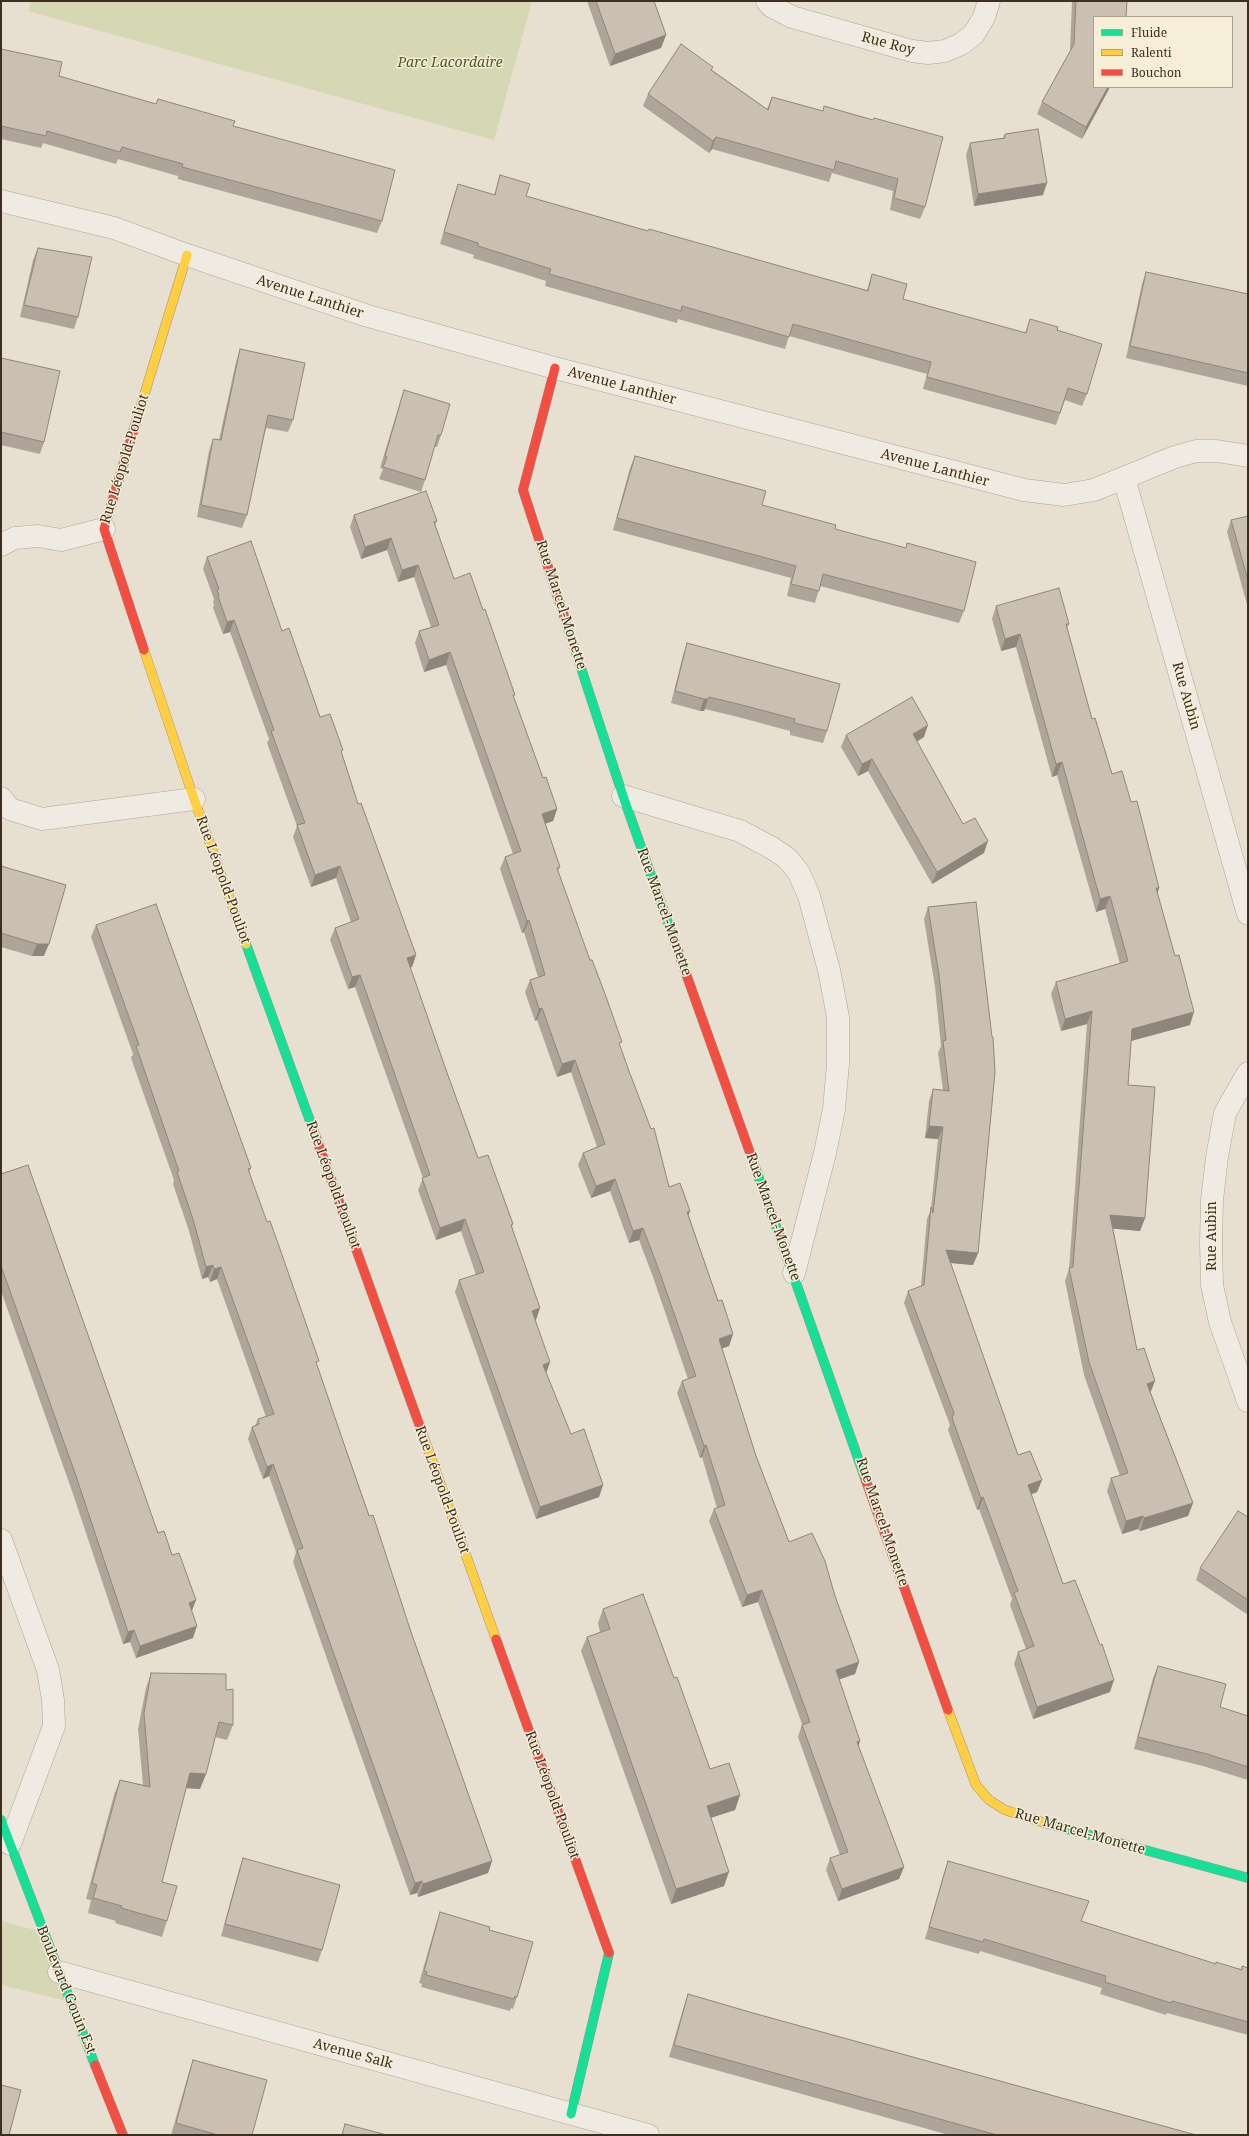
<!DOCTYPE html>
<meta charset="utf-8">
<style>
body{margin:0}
#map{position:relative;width:1249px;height:2136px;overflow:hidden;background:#e7e0d1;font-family:"Noto Serif",serif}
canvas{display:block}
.frame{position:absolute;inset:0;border:2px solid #3d2e20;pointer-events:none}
.legend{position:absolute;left:1093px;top:16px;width:140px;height:72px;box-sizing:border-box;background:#f7eed8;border:1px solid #ada18e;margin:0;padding:5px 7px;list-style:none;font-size:12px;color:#3d2e20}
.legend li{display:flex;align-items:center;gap:8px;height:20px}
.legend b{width:20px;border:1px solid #ada18e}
</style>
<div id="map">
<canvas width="1249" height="2136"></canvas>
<div class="frame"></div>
<ul class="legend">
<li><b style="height:5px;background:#16e098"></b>Fluide</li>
<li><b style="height:5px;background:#ffcf43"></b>Ralenti</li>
<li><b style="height:5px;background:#f24e42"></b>Bouchon</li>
</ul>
</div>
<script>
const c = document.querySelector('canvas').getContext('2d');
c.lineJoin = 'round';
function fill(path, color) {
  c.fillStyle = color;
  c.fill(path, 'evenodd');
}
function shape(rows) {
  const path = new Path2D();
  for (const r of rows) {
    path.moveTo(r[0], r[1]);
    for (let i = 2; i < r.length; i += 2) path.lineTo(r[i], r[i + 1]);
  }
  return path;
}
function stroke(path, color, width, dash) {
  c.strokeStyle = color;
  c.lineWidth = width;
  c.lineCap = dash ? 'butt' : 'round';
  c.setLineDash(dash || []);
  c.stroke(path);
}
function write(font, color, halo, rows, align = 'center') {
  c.font = font + ' "Noto Serif",serif';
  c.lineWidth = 3;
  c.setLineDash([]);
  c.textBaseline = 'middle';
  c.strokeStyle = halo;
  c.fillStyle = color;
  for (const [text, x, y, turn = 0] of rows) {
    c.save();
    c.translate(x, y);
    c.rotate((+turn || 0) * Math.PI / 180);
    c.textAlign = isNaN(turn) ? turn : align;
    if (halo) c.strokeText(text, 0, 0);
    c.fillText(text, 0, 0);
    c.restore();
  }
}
fill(shape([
 [31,1,532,1,494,140,28,11],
 [1,1921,43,1932,71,2002,1,1985]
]), '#d6d7b3');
const street = shape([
 [767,1,771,6,792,17,912,51,928,53,945,51,961,44,974,34,984,17,989,1],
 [1,201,114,228,187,255,368,316,555,368,1024,490,1064,495,1094,490,1175,457,1196,451,1217,451,1248,456],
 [1124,478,1248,914],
 [1,545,15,538,38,536,61,540,104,529],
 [623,796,740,831,772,848,788,859,799,873,809,896,829,970,838,1017,838,1064,834,1109,825,1153,794,1273],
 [1,798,10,809,42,819,194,799],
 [1248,1073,1225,1113,1217,1157,1212,1200,1211,1243,1212,1285,1220,1322,1248,1401],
 [1,1540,48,1670,53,1700,54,1726,10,1844],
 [59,1972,648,2135]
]);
const fast = shape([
 [565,619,623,796,674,940],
 [246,944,314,1132],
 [754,1164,865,1478],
 [1,1820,95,2065],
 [1045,1823,1248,1878],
 [571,2114,609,1953]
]);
const slow = shape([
 [139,412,187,255],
 [144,650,194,799,246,944],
 [419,1424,496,1639],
 [948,1710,976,1785,989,1800,1005,1810,1045,1823]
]);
const jam = shape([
 [555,368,523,490,565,619],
 [139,412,104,529,144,650],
 [674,940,754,1164],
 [314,1132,419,1424],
 [865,1478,948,1710],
 [496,1639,609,1953],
 [95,2065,123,2135]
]);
stroke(street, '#ada599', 23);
stroke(fast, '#9c958a', 10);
stroke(slow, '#9c958a', 10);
stroke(jam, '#9c958a', 10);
stroke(street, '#efebe3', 22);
stroke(fast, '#16e098', 9);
stroke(slow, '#ffcf43', 9);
stroke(jam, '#f24e42', 9);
fill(shape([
 [587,1,654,1,666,35,661,48,610,66],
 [1072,1,1127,1,1110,87,1082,139,1037,114,1042,102,1070,51],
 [1,49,59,76,156,104,158,99,233,126,382,221,377,233,178,179,178,176,118,159,116,164,43,143,41,148,1,139],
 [712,70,767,109,772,97,823,111,824,106,873,120,925,207,920,219,890,210,893,191,832,173,829,182,712,149,709,153,643,106,648,94],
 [1005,134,1043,195,974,206,966,155,970,143,1003,138],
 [500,175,526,196,648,231,867,290,872,274,903,299,1025,333,1030,319,1057,330,1087,394,1082,406,1065,400,1056,425,923,389,927,374,789,336,785,349,678,319,677,323,545,286,546,281,473,258,474,255,440,244,454,196,458,184,494,195],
 [38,248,78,317,74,329,20,317,33,260],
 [1146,272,1248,294,1248,386,1126,358,1142,284],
 [240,349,293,420,288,432,266,428,247,515,242,528,197,517,209,451,213,439,219,440,236,362],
 [1,358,44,442,40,454,1,445],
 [404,390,441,435,437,447,434,447,425,480,421,492,379,479,383,469,380,468,400,402],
 [635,456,762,505,835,529,964,611,959,623,820,586,815,603,787,596,791,578,613,530,630,468],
 [354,515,437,521,435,525,454,579,514,698,543,778,557,809,553,821,545,824,560,867,558,871,669,1187,689,1216,718,1301,733,1334,729,1346,722,1348,756,1456,789,1542,835,1596,859,1662,855,1674,839,1679,860,1741,858,1746,904,1867,899,1879,838,1901,826,1870,830,1858,840,1855,798,1737,802,1724,758,1602,742,1607,709,1521,714,1509,717,1508,702,1457,700,1458,677,1393,682,1381,688,1379,653,1277,639,1240,629,1243,610,1191,591,1198,578,1165,583,1153,597,1147,571,1072,557,1077,537,1020,535,1021,525,992,530,980,538,977,524,932,522,933,500,869,505,857,513,854,446,665,424,672,415,643,419,631,431,627,414,577,398,582,387,550,361,559,350,527],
 [1248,516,1248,608,1227,532,1231,520],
 [207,557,282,631,320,717,342,754,358,804,416,955,412,967,410,968,445,1067,478,1158,513,1224,512,1226,536,1320,535,1320,546,1373,571,1434,603,1485,599,1497,536,1519,455,1292,459,1280,476,1275,461,1231,436,1240,418,1190,423,1178,355,987,348,989,330,940,335,928,351,922,336,878,311,887,293,837,297,826,267,743,269,739,230,632,223,634,213,608,214,605,213,602,214,599,203,569],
 [996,606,1069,624,1067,628,1092,719,1112,774,1131,802,1159,888,1157,894,1190,1025,1131,1041,1128,1085,1145,1218,1140,1231,1113,1228,1137,1350,1151,1393,1193,1503,1188,1516,1140,1531,1138,1529,1122,1534,1107,1491,1111,1478,1120,1476,1084,1375,1065,1281,1069,1269,1087,1024,1061,1031,1051,994,1056,982,1120,964,1105,909,1096,912,1057,775,1052,777,1016,647,1001,651,992,619],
 [687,643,827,731,823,743,790,735,790,731,738,717,705,709,704,711,700,711,671,703,683,655],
 [846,735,924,737,917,742,963,824,984,853,932,884,868,771,858,776,841,747],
 [1,866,44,956,32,956,1,947],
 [976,902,978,1253,973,1265,950,1263,1018,1455,1042,1480,1037,1492,1031,1495,1063,1584,1110,1692,1033,1719,1014,1664,1018,1652,1026,1649,1010,1605,1012,1599,979,1509,977,1510,948,1430,950,1425,904,1303,908,1291,921,1286,927,1219,931,1209,938,1139,925,1138,929,1101,933,1089,943,1090,938,1053,941,1046,935,987,924,919,928,907],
 [96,925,251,1168,249,1172,317,1366,344,1444,492,1861,488,1873,418,1897,417,1893,410,1895,293,1562,296,1552,269,1476,263,1479,248,1439,252,1427,255,1426,258,1419,266,1417,217,1279,210,1282,208,1277,202,1279,189,1231,173,1184,174,1180,131,1058,133,1054,91,937],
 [1,1174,158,1533,172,1555,196,1600,192,1611,193,1638,136,1658,130,1642,123,1644,71,1488,1,1291],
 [1248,1517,1248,1615,1196,1580,1200,1568],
 [603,1609,674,1678,710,1769,740,1795,735,1810,710,1818,724,1886,671,1904,581,1651,587,1637,600,1632,598,1623],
 [1158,1666,1220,1707,1248,1716,1248,1780,1203,1766,1134,1749,1153,1678],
 [151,1673,226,1690,233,1725,227,1740,215,1737,200,1789,186,1788,162,1882,167,1921,162,1937,115,1923,116,1921,88,1913,91,1900,86,1899,114,1795,120,1780,143,1785,138,1729,146,1688],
 [243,1858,322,1950,318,1962,221,1936,239,1870],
 [948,1861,1081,1921,1216,1964,1241,1969,1242,1966,1248,1968,1248,2035,1167,2013,1166,2015,1100,1994,1102,1988,980,1951,979,1954,925,1939,944,1873],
 [440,1912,489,1930,517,1997,513,2009,511,2008,510,2011,421,1987,422,1984,419,1983,436,1924],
 [688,1994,753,2013,1196,2135,949,2135,669,2057,684,2006],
 [193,2060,252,2135,171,2135,189,2072]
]), '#afa499');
fill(shape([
 [666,35,661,48,610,66,615,54],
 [1108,87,1110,87,1082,139,1086,127],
 [716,137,712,149,709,153,713,141],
 [1047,183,1043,195,974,206,978,194],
 [391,538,387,550,361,559,365,547],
 [418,565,414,577,398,582,402,570],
 [234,620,230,632,223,634,227,622],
 [1020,634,1016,647,1001,651,1005,639],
 [450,652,446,665,424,672,429,660],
 [704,699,708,699,704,711,700,711],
 [928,725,924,737,908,746,913,734],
 [872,759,868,771,858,776,862,764],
 [1062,762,1057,775,1052,777,1056,764],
 [557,809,553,821,538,826,542,814],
 [988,841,984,853,932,884,937,872],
 [340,866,336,878,311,887,315,875],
 [1156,888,1159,888,1155,901],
 [1110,896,1105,909,1096,912,1100,899],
 [529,920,524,932,522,933,527,921],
 [37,944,49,944,44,956,32,956],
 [416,955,412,967,403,970,407,958],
 [360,975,355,987,348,989,352,977],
 [542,1008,537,1020,535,1021,539,1009],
 [1092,1011,1087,1024,1061,1031,1065,1019],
 [1194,1012,1190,1025,1127,1042,1132,1029],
 [575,1060,571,1072,557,1077,562,1064],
 [929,1126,943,1127,938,1139,925,1138],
 [615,1179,610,1191,591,1198,596,1186],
 [690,1211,686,1223,687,1212],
 [1110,1215,1145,1218,1140,1231,1105,1228],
 [465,1219,461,1231,436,1240,440,1228],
 [643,1228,639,1240,629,1243,633,1231],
 [946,1250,978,1253,973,1265,941,1262],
 [213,1265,208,1277,202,1279,206,1267],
 [221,1267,217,1279,210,1282,214,1269],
 [540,1308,536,1320,527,1323,532,1311],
 [733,1334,729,1346,715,1351,719,1339],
 [550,1362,546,1374,543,1365],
 [1155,1381,1150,1394,1147,1384],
 [706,1445,702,1457,700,1458,704,1446],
 [273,1464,269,1476,263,1479,267,1467],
 [1042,1480,1037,1492,1023,1497,1028,1485],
 [603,1485,599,1497,536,1519,540,1507],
 [983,1497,979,1509,977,1510,981,1498],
 [1193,1503,1188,1516,1140,1531,1144,1518],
 [1143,1516,1138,1529,1122,1534,1126,1521],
 [762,1590,758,1602,742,1607,747,1595],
 [196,1600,191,1612,189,1603],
 [197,1626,193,1638,136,1658,140,1646],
 [134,1630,130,1642,123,1644,128,1632],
 [859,1662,855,1674,832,1682,836,1670],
 [1114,1680,1110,1692,1033,1719,1037,1707],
 [860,1741,856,1753,857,1742],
 [190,1773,206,1774,200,1789,185,1788],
 [740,1795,735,1810,701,1821,707,1806],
 [492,1861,488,1873,418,1897,423,1884],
 [904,1867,899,1879,838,1901,842,1889],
 [729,1872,724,1886,671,1904,676,1889],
 [422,1881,417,1893,410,1895,415,1883]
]), '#8e867d');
const building = shape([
 [596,1,654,1,666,35,615,54,596,1],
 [1076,1,1127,1,1126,17,1094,17,1094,87,1108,87,1086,127,1042,102,1074,44,1076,1],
 [681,44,713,67,711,70,768,110,772,97,823,111,824,106,873,120,874,118,943,137,925,207,894,198,898,179,836,161,834,170,716,137,713,141,648,94,681,44],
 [1,49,62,62,59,76,156,104,158,99,235,121,233,126,395,170,382,221,182,167,183,164,122,147,120,152,47,131,46,136,1,126,1,49],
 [1038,129,1047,183,978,194,970,143,1005,138,1005,134,1038,129],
 [500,175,530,184,526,196,648,231,649,229,868,291,872,274,907,284,903,299,1026,333,1030,319,1058,327,1057,330,1102,344,1087,394,1068,388,1060,413,927,377,931,362,793,324,789,337,682,306,681,311,549,274,551,269,478,246,478,243,444,232,458,184,495,195,500,175],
 [38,248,92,257,78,317,24,305,38,248],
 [1146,272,1248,294,1248,373,1130,346,1146,272],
 [240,349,305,363,293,420,268,415,247,515,201,505,213,439,221,440,240,349],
 [1,358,60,371,44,442,1,432,1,358],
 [404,390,450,404,441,435,438,435,425,480,383,467,387,457,385,456,404,390],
 [635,456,766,491,762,505,836,525,835,529,906,548,907,543,976,562,964,611,823,574,819,591,791,584,796,566,617,518,635,456],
 [426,491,437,521,434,522,454,579,470,573,483,610,485,609,515,695,513,695,543,778,546,777,557,809,542,814,560,867,557,868,590,960,592,960,604,991,622,1042,619,1043,629,1071,651,1129,654,1128,669,1187,680,1183,690,1211,687,1212,718,1301,722,1300,733,1334,719,1339,756,1456,789,1542,812,1533,825,1561,835,1596,859,1662,836,1670,860,1741,857,1742,904,1867,842,1889,830,1858,848,1852,802,1725,810,1722,762,1590,747,1595,714,1509,725,1505,706,1445,704,1446,682,1381,696,1376,657,1265,643,1228,633,1231,615,1179,596,1186,583,1153,605,1144,575,1060,562,1064,542,1008,539,1009,530,980,545,975,529,920,527,921,505,857,521,851,450,652,429,660,419,631,439,625,418,565,402,570,391,538,365,547,354,515,426,491],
 [1248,516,1248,580,1231,520,1248,516],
 [251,541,282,631,289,628,320,717,330,714,343,750,341,751,358,804,361,803,416,955,407,958,445,1067,478,1158,488,1155,513,1224,511,1225,540,1308,532,1311,550,1362,543,1365,571,1434,584,1429,603,1485,540,1507,459,1280,484,1272,465,1219,440,1228,422,1178,430,1175,360,975,352,977,335,928,359,919,340,866,315,875,297,825,305,823,271,731,274,730,234,620,227,622,218,596,219,595,217,590,219,589,207,557,251,541],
 [1059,588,1069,624,1066,624,1092,719,1095,718,1112,774,1122,771,1131,802,1137,801,1159,888,1156,888,1175,956,1179,955,1194,1012,1132,1029,1128,1085,1155,1087,1145,1218,1110,1215,1137,1350,1144,1348,1155,1381,1147,1384,1193,1503,1144,1518,1143,1516,1126,1521,1111,1478,1128,1473,1089,1362,1069,1268,1073,1267,1092,1011,1065,1019,1056,982,1128,961,1110,896,1100,899,1062,762,1056,764,1020,634,1005,639,996,606,1059,588],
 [687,643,840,684,827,731,794,723,795,719,742,705,709,697,708,699,704,699,675,691,687,643],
 [912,697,928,725,913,734,963,824,975,818,988,841,937,872,872,759,862,764,846,735,912,697],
 [1,866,66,885,49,944,37,944,1,933,1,866],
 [976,902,992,1037,993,1037,995,1072,978,1253,946,1250,1018,1455,1030,1451,1042,1480,1028,1485,1063,1584,1075,1580,1100,1645,1102,1644,1114,1680,1037,1707,1018,1652,1034,1646,1014,1593,1018,1591,983,1497,981,1498,952,1418,954,1413,908,1291,924,1285,931,1207,933,1213,943,1127,929,1126,933,1089,949,1091,943,1041,946,1040,939,975,928,907,976,902],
 [156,904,241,1140,251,1168,248,1169,267,1222,270,1221,280,1249,319,1361,316,1362,344,1444,369,1516,373,1515,411,1632,492,1861,423,1884,422,1881,415,1883,297,1550,303,1548,273,1464,267,1467,252,1427,259,1424,258,1419,274,1414,221,1267,214,1269,213,1265,206,1267,193,1219,177,1172,179,1171,136,1046,139,1045,96,925,156,904],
 [28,1165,158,1533,164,1531,172,1555,179,1553,196,1600,189,1603,197,1626,140,1646,134,1630,128,1632,76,1476,1,1266,1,1174,28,1165],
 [1238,1511,1248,1517,1248,1600,1200,1568,1238,1511],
 [643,1594,674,1678,677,1677,710,1769,729,1763,740,1795,707,1806,729,1872,676,1889,587,1637,610,1629,603,1609,643,1594],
 [1158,1666,1226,1684,1220,1707,1248,1716,1248,1767,1207,1754,1138,1737,1158,1666],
 [151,1673,226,1674,226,1690,233,1689,233,1725,219,1722,206,1774,190,1773,162,1882,177,1886,167,1921,121,1908,122,1906,93,1898,97,1885,92,1883,120,1780,150,1787,144,1713,151,1673],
 [243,1858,340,1885,322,1950,225,1924,243,1858],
 [948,1861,1089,1901,1081,1921,1216,1964,1216,1962,1242,1970,1242,1966,1248,1968,1248,2022,1172,2001,1171,2003,1105,1982,1106,1976,984,1939,983,1942,929,1927,948,1861],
 [440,1912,490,1927,489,1930,533,1942,517,1997,515,1996,514,1999,426,1975,427,1972,424,1971,440,1912],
 [688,1994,753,2013,1196,2135,997,2135,674,2045,688,1994],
 [193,2060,267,2080,252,2135,218,2135,176,2123,193,2060],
 [1,2085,21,2090,9,2135,1,2135,1,2085],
 [345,2124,387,2135,342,2135,345,2124]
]);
fill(building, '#cbbfb2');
stroke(building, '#8e867d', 1);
write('14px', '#3d2e20', '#f7eed8', [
 ["Rue Roy",888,44,15],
 ["Avenue Lanthier",310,297,18],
 ["Avenue Lanthier",622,386,15],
 ["Rue Léopold-Pouliot",125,459,-73],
 ["Avenue Lanthier",935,468,15],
 ["Rue Marcel-Monette",561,605,72],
 ["Rue Aubin",1186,696,74],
 ["Rue Léopold-Pouliot",223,880,70],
 ["Rue Marcel-Monette",664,912,70],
 ["Rue Léopold-Pouliot",333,1185,70],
 ["Rue Marcel-Monette",773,1217,70],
 ["Rue Aubin",1212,1236,-90],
 ["Rue Léopold-Pouliot",442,1490,70],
 ["Rue Marcel-Monette",882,1522,71],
 ["Rue Léopold-Pouliot",552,1795,70],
 ["Rue Marcel-Monette",1080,1832,16],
 ["Boulevard Gouin Est",66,1990,68],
 ["Avenue Salk",353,2054,15]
]);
write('italic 14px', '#4d5a26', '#f7eed8', [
 ["Parc Lacordaire",450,63]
]);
</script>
